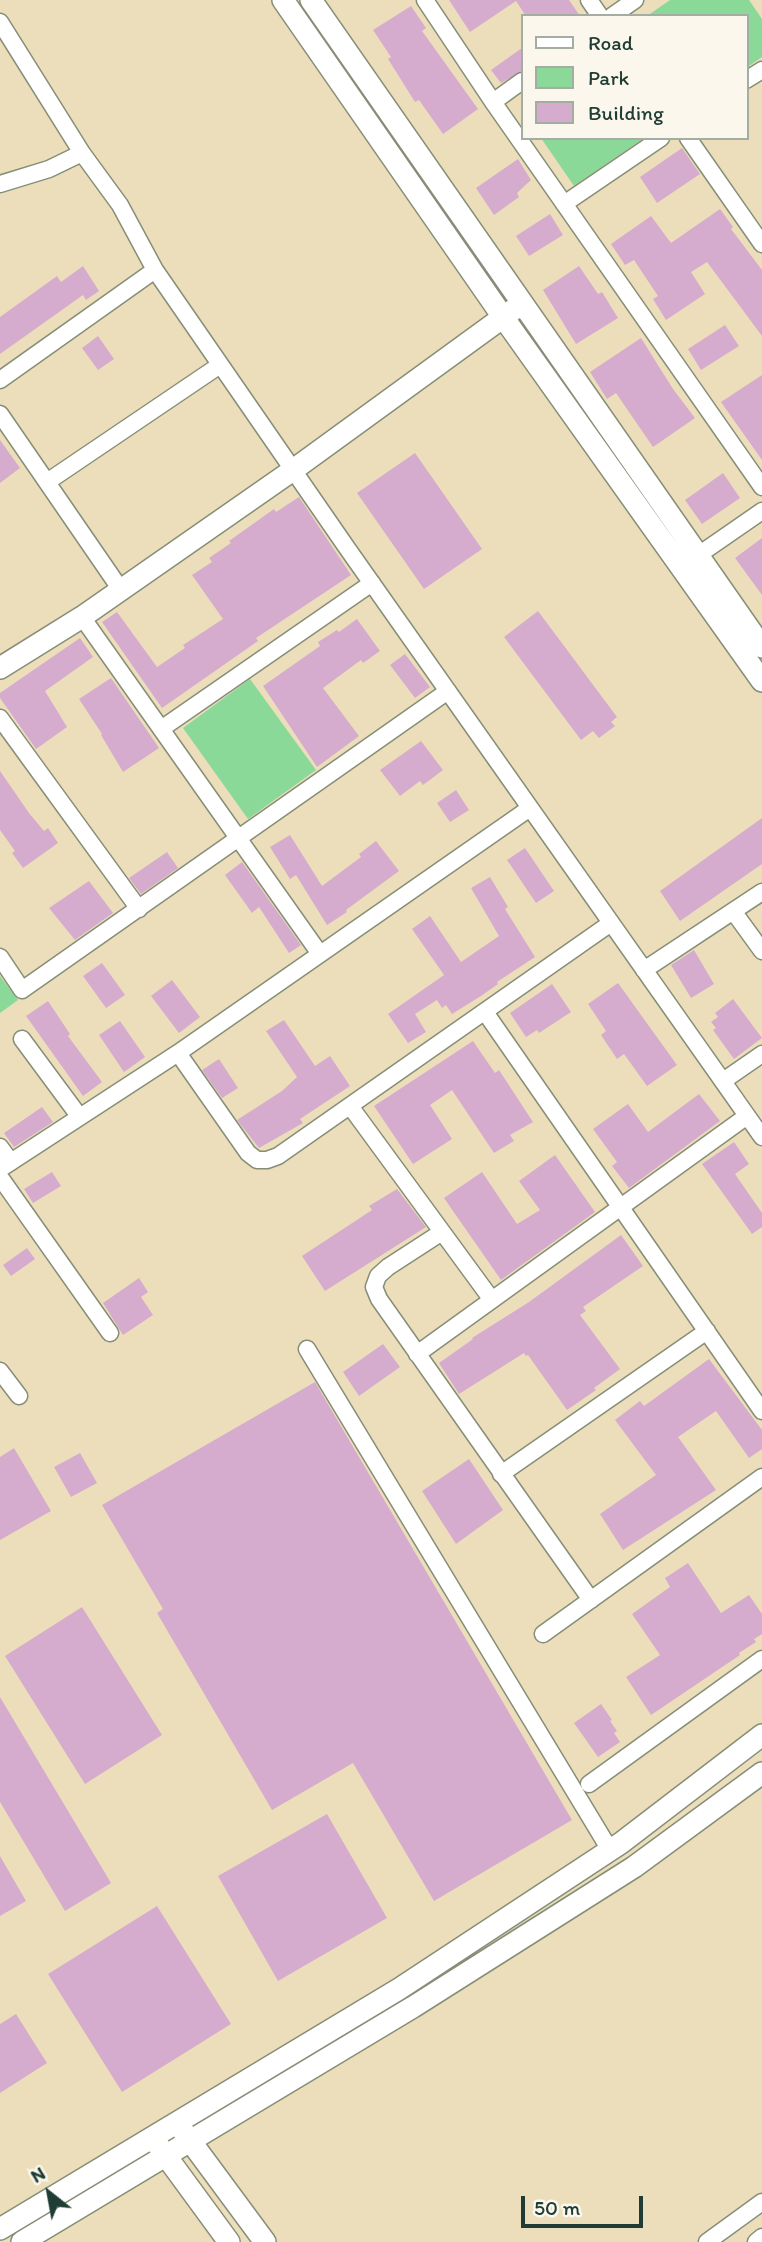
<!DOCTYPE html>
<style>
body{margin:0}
#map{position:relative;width:762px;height:2242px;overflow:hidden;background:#ecdeba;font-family:Itim,sans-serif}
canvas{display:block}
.legend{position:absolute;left:521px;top:14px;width:228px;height:126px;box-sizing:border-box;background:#fbf7ec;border:2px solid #a3ada2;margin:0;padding:9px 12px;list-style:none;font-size:21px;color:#1f3d34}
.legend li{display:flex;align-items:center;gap:14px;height:35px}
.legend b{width:35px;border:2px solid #a3ada2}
.north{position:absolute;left:14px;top:2158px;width:70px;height:70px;-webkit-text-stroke:5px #fbf7ec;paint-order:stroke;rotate:329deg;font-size:19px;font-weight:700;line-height:28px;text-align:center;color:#1f3d34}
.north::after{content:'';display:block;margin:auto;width:24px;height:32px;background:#1f3d34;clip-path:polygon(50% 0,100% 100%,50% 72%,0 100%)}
.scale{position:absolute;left:521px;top:2196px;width:122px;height:32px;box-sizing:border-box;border:4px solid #1f3d34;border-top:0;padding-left:9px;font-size:21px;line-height:24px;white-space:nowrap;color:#1f3d34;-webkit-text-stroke:5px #fbf7ec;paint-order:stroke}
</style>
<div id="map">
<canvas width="762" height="2242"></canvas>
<ul class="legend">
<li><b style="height:9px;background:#fff"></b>Road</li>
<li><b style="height:19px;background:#8ad998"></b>Park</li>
<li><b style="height:19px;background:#d6acce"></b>Building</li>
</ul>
<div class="north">N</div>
<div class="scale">50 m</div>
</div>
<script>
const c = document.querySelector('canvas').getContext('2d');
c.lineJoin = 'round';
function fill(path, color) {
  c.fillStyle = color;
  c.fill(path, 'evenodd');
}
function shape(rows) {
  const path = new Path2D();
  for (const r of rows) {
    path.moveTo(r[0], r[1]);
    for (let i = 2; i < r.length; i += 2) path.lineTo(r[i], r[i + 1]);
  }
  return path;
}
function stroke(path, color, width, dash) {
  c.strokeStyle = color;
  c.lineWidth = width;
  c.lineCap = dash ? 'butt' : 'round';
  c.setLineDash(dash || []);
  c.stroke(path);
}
fill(shape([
 [670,0,749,0,762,19,762,57,746,68,746,16,647,16],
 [541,138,644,138,574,186],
 [250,679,316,770,248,819,183,728],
 [0,976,18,1000,0,1013]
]), '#8ad998');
fill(shape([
 [449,0,569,0,580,16,526,16,516,1,470,32],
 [411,6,426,28,422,31,478,109,443,134,419,100,415,102,388,59,391,57,373,30],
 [522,48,522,71,501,83,491,70],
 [682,148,700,174,657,203,640,177],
 [518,159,531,180,517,193,519,197,494,215,476,188],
 [720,209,733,227,731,229,762,270,762,336,707,262,691,272,705,294,666,320,653,299,658,296,634,260,625,265,611,244,651,216,671,243],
 [550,214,563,235,529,256,516,236],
 [83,266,99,291,86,300,83,295,0,354,0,317,57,276,61,282],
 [579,266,598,294,602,292,618,318,576,344,543,290],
 [725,325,739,346,701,370,688,349],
 [98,336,114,359,98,370,82,348],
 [641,338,673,389,695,418,653,447,616,393,607,399,590,372],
 [762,375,762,460,721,402],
 [0,440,20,468,0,483],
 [415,453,482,549,424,589,357,493],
 [723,473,740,498,702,524,685,500],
 [299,497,351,575,256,638,258,641,162,708,102,622,117,612,157,667,185,648,183,645,223,619,192,575,212,562,209,558,231,543,229,541,274,509,276,512],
 [762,538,762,595,735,558],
 [538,611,617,717,611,722,615,726,599,738,593,731,581,740,504,637],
 [357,619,380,651,363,663,361,660,323,688,359,736,317,767,263,686,320,646,318,642,337,630,339,632],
 [80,638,93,657,45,691,67,727,36,749,0,698,0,693],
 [405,654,430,687,415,698,390,665],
 [111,678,159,748,123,772,101,735,102,734,79,699],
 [421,741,443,770,423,785,420,781,400,796,380,770],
 [0,771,29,813,44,831,48,828,58,843,23,868,12,853,15,851,0,830],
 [456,790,469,810,450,822,437,803],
 [762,818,762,864,680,921,660,891],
 [290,835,322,886,361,857,359,854,376,841,399,871,346,910,347,912,327,925,296,875,290,879,270,847],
 [525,848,554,891,536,903,507,860],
 [167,852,178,868,141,894,129,878],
 [242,862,301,945,289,953,259,907,252,913,225,875],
 [490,877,508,907,505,909,535,957,497,982,498,984,481,996,452,1014,446,1005,442,1008,437,1000,415,1014,426,1032,408,1043,388,1014,444,975,412,929,430,916,461,962,499,936,471,888],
 [89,881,113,913,75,940,49,908],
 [694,950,714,984,691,998,671,965],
 [102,963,125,995,106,1008,83,976],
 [172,980,200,1017,179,1033,151,996],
 [618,983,677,1065,647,1086,624,1054,617,1059,601,1035,606,1031,588,1004],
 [552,984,571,1012,539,1033,537,1030,526,1037,510,1013],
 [733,999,762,1038,734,1059,713,1030,716,1028,711,1022,718,1017,715,1013],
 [48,1001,70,1034,68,1036,102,1082,83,1096,26,1016],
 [284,1020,315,1066,330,1056,350,1086,300,1119,303,1123,259,1148,237,1120,282,1091,297,1077,266,1031],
 [120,1021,145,1057,124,1072,99,1035],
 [473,1041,495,1073,499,1070,533,1122,510,1135,514,1141,494,1153,452,1090,430,1105,452,1139,413,1164,374,1106],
 [219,1059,238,1088,222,1098,202,1070],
 [699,1094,720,1121,629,1188,612,1166,617,1162,593,1129,628,1104,648,1132],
 [42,1107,53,1122,14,1147,4,1133],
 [734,1142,749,1164,735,1174,762,1213,762,1227,752,1234,702,1164],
 [555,1155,595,1212,501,1280,444,1198,482,1172,517,1224,540,1210,519,1181],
 [52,1172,61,1186,33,1203,24,1189],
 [397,1189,426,1227,325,1291,302,1256,372,1210,369,1206],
 [621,1235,643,1266,583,1307,586,1311,580,1315,620,1369,594,1388,596,1390,567,1410,528,1355,526,1356,524,1353,459,1394,439,1363,473,1339,472,1338,529,1302],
 [27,1248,35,1259,11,1276,3,1265],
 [139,1278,148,1292,141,1297,153,1315,123,1335,103,1303],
 [383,1344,400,1367,359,1396,343,1372],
 [709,1359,762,1430,762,1449,749,1458,716,1411,678,1437,716,1490,623,1550,600,1514,656,1475,615,1420,640,1401,644,1406],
 [315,1382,572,1820,434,1901,353,1763,272,1810,157,1613,163,1609,102,1505],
 [14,1448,51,1511,0,1540,0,1457],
 [80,1453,97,1483,71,1497,54,1467],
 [469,1459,503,1510,456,1544,422,1491],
 [688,1563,721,1613,749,1595,762,1614,762,1634,754,1639,756,1642,739,1653,740,1655,651,1715,626,1677,660,1655,632,1614,670,1587,665,1578],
 [82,1607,162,1735,85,1784,5,1656],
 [0,1697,111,1883,65,1911,0,1802],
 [601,1704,612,1720,610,1721,617,1731,614,1733,620,1742,598,1757,574,1723],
 [327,1814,387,1918,278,1981,218,1876],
 [0,1856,26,1901,0,1916],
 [157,1906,231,2024,122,2092,48,1974],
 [16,2014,47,2063,0,2093,0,2024]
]), '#d6acce');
const street = shape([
 [425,0,493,102,762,487],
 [589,0,600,16],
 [612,16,635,0],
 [0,22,82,153,120,205,155,270,347,548,762,1137],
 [746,80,762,70],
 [493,102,522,81],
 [688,138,762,244],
 [0,184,49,169,82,153],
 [564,204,661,138],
 [0,380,155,270],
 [0,414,121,590],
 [47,482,220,365],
 [697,556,762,511],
 [82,617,320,954],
 [0,718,139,909],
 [161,729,372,583],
 [733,911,762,951],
 [0,957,22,990,448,691],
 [644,970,762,892],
 [485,1012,762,1411],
 [22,1039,79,1116],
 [178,1053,248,1153,257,1160,267,1160,278,1156,611,923],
 [723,1081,762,1054],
 [350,1106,492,1300],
 [0,1147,11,1162],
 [0,1169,178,1053,530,808],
 [0,1177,110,1333],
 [442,1232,388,1267,378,1276,374,1287,379,1299,591,1600],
 [307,1349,610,1850],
 [417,1354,747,1116],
 [0,1371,19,1396],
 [501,1474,707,1331],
 [543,1634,762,1477],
 [589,1784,762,1659],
 [707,2242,762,2202],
 [756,2242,762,2237]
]);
const secondary = shape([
 [283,0,503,317,762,681],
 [311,0,762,647],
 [0,668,82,617,293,470,513,310],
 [183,2131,265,2242],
 [158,2145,229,2242],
 [0,2229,399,1989,621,1843,762,1735],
 [22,2242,413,2007,634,1867,762,1773]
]);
stroke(street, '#868e77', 19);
stroke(secondary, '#868e77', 24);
stroke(street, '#fff', 16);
stroke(secondary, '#fff', 21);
</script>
